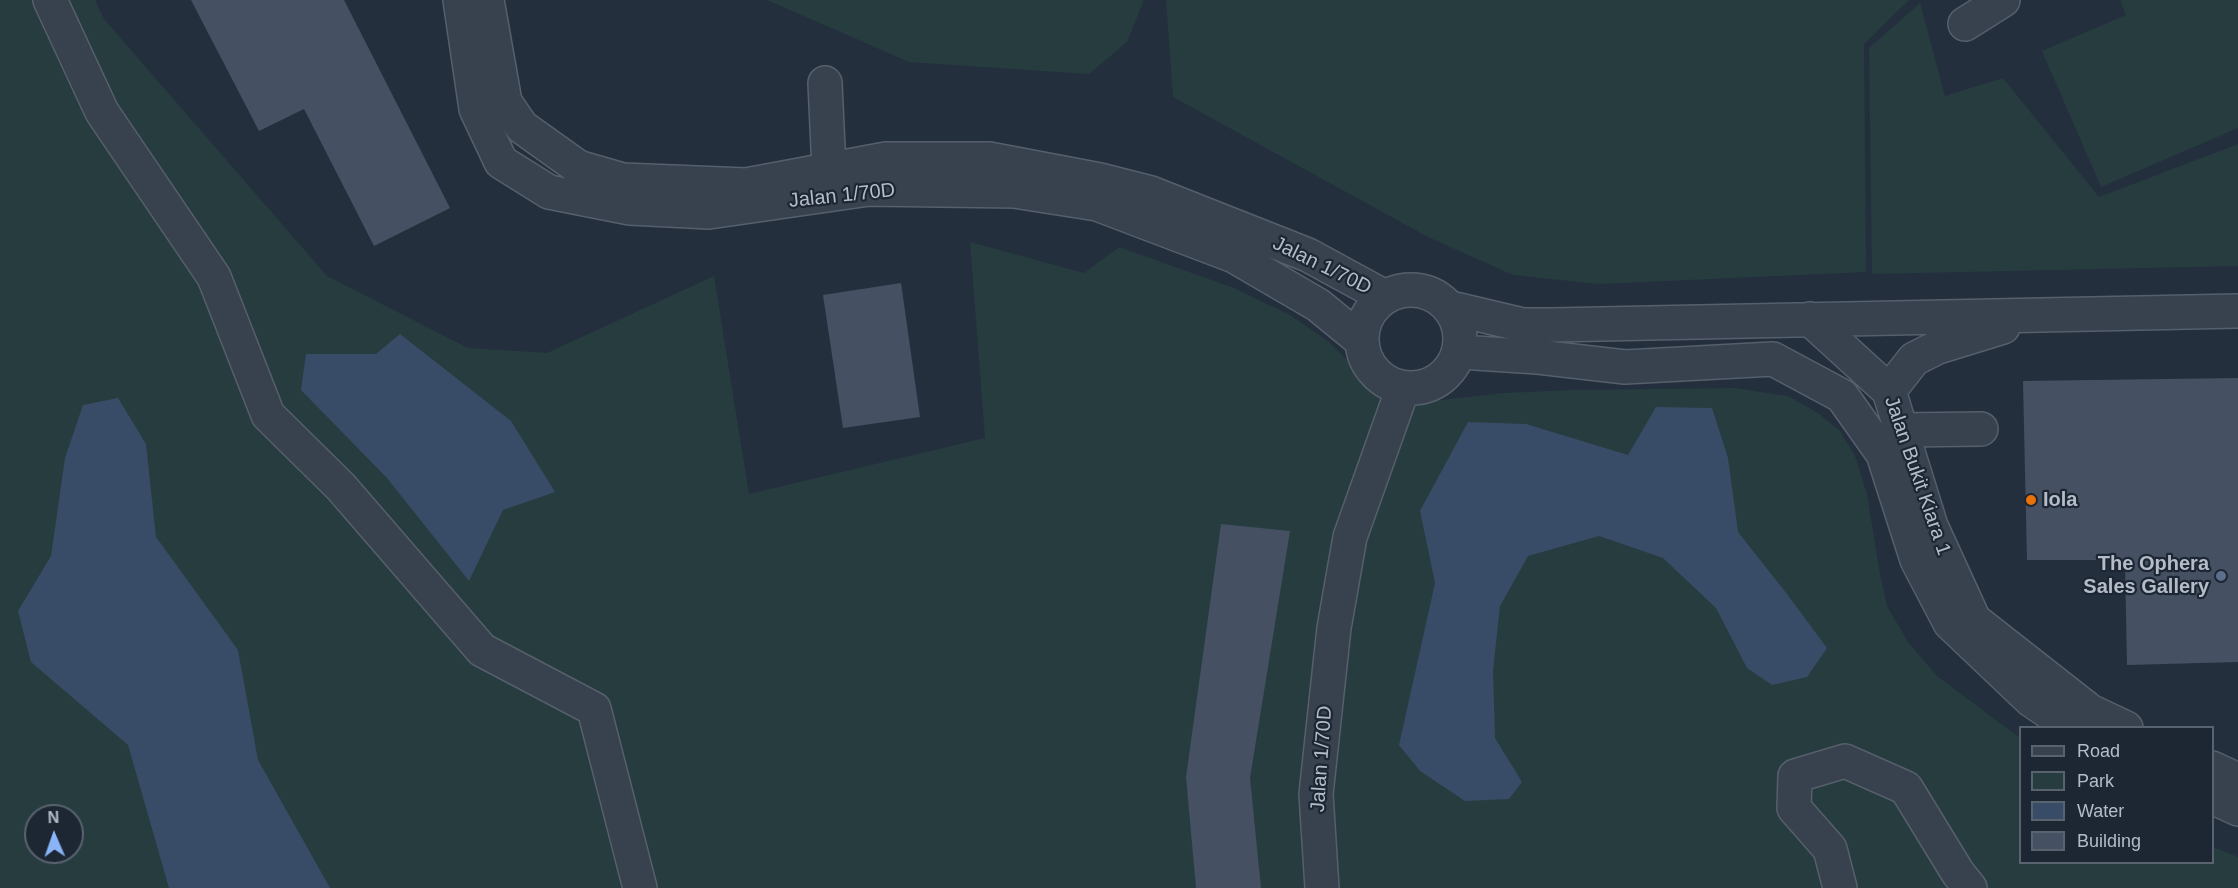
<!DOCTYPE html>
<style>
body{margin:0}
#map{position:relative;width:2238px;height:888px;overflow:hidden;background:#242f3e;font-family:Arial,sans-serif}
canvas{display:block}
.legend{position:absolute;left:2019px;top:726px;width:195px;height:138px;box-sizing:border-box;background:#1d2633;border:2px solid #59626f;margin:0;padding:8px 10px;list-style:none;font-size:18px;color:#b4bcc9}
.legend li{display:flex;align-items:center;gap:12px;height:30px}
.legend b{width:30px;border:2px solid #59626f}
.north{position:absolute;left:24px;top:804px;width:60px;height:60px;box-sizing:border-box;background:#1d2633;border:2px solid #59626f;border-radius:50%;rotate:358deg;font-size:16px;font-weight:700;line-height:24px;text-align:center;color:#b4bcc9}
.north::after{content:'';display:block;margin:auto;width:21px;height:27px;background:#8ab4f8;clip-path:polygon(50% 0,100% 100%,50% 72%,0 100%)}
</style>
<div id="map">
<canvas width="2238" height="888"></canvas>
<ul class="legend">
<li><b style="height:8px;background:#38414e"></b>Road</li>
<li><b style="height:16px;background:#263c3f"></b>Park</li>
<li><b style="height:16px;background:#394c67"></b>Water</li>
<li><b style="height:16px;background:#455162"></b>Building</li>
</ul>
<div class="north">N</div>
</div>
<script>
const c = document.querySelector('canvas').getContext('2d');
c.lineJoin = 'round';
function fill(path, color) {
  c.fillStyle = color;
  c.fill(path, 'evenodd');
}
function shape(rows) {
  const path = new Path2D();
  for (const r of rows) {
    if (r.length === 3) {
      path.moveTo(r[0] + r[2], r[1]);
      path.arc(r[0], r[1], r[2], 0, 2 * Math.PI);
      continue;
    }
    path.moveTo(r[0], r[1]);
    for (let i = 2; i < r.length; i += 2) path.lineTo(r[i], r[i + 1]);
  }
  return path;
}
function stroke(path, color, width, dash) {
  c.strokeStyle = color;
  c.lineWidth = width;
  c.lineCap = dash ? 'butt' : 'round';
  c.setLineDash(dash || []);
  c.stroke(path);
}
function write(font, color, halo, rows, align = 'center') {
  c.font = font + ' Arial,sans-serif';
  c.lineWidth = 4.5;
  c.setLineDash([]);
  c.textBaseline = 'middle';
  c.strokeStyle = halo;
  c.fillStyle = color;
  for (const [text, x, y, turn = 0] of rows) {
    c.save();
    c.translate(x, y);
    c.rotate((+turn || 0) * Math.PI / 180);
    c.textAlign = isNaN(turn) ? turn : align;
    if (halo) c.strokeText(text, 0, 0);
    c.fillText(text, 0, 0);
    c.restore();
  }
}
fill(shape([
 [0,0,95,0,104,19,327,276,468,348,547,353,714,276,749,494,985,438,970,242,1084,273,1119,247,1234,288,1290,315,1328,341,1374,387,1407,399,1441,400,1504,393,1574,390,1734,388,1788,396,1818,413,1840,431,1855,456,1867,494,1880,574,1887,606,1908,642,1937,676,2020,738,2020,862,2212,862,2213,847,2238,857,2238,888,0,888],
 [36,816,72,816,72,852,36,852],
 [767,0,1144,0,1127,42,1089,74,909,62],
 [1166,0,1909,0,1864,44,1866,272,1599,284,1513,275,1428,237,1173,97],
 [2120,0,2238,0,2238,128,2101,187,2042,51,2126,15],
 [1920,3,1945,96,2003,78,2099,197,2238,144,2238,266,1872,274,1869,48]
]), '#263c3f');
fill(shape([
 [400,334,511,421,555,492,503,510,469,581,387,478,301,390,306,354,376,354],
 [118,398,146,444,156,537,238,650,258,760,330,888,169,888,128,745,31,662,18,611,51,556,65,458,83,405],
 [1656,407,1712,408,1728,458,1738,532,1787,594,1827,648,1807,677,1772,685,1747,668,1716,608,1663,558,1599,536,1528,556,1500,606,1493,671,1495,738,1522,782,1509,799,1465,801,1420,771,1399,745,1435,583,1420,511,1468,422,1526,424,1628,455]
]), '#394c67');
fill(shape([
 [191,0,344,0,450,208,374,246,304,109,259,131],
 [901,283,920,417,843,428,823,295],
 [2238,378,2238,662,2127,665,2125,560,2027,560,2023,381],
 [1221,524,1290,531,1250,778,1261,888,1196,888,1186,777]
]), '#455162');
const minor = shape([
 [50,0,102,112,214,277,268,415,341,487,482,650,594,709,640,888],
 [460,0,476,109,501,162,549,192,630,208,709,212,869,189,1014,191,1097,204,1234,256,1318,305,1362,341],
 [487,0,505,102,522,127,578,167,623,180,746,185,886,159,989,159,1100,180,1151,193,1308,255,1385,297],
 [1965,24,2003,0],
 [825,83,829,170],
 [1411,339,49],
 [1451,308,1523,325,1552,325,2238,311],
 [1810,319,1889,391,1931,526,1974,620,2090,711,2126,728],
 [1460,352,1538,357,1625,367,1773,359,1842,396,1883,454,1917,560,1950,623,2031,700,2072,728],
 [1889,391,1914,359,1938,347,2003,327],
 [1901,430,1981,429],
 [2212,768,2238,780],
 [2212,797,2238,809],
 [1322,888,1316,794,1334,628,1350,537,1403,388],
 [1840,888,1830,849,1794,808,1795,776,1845,761,1906,788,1958,873,1970,888]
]);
stroke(minor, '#565f6c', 36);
stroke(minor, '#38414e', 33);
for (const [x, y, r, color] of [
 [2031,500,6,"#e8710a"],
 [2221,576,6,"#5c6f8a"]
]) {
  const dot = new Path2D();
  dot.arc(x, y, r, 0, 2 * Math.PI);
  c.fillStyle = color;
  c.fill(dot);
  stroke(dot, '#1d2633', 2);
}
write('20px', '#b4bcc9', '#1d2633', [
 ["Jalan 1/70D",842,196,-6],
 ["Jalan 1/70D",1322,266,26],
 ["Jalan Bukit Kiara 1",1917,476,71],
 ["Jalan 1/70D",1322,759,-86]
]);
write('bold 20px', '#b4bcc9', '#1d2633', [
 ["Iola",2043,500],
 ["The Ophera",2209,564,"right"],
 ["Sales Gallery",2209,587,"right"]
], 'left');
</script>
